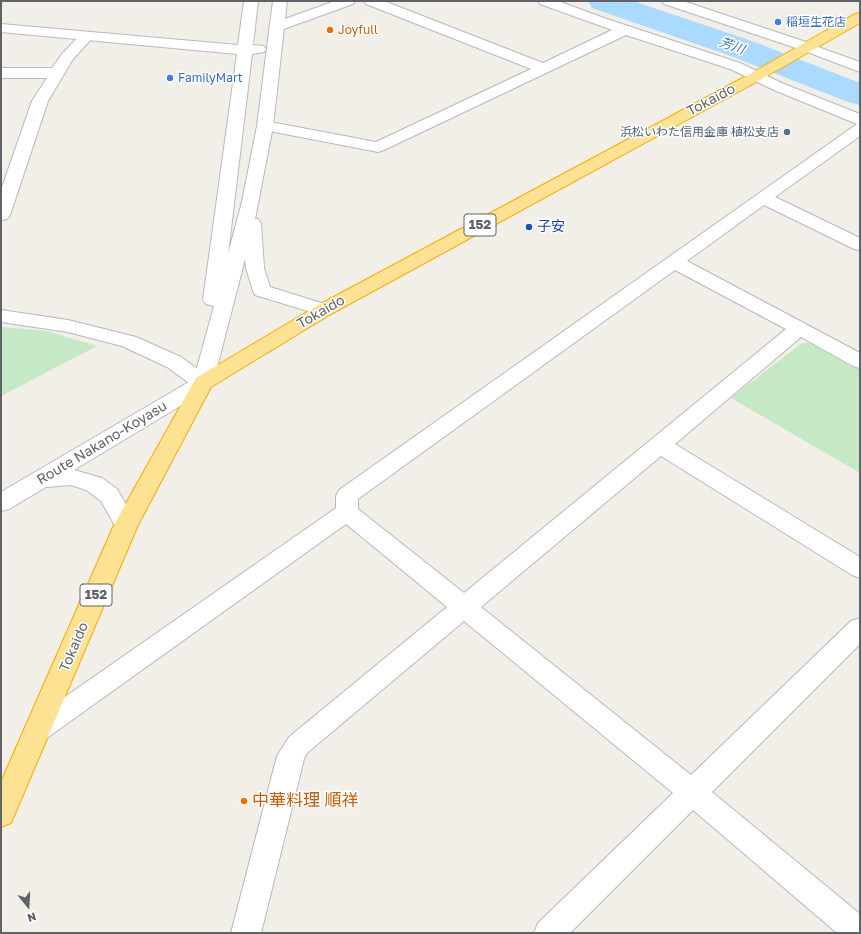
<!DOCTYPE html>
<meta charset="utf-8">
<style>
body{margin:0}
#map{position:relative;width:861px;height:934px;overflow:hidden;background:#f1efe8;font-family:"Golos Text",sans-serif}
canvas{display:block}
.frame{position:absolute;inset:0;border:2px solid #5f6368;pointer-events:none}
.north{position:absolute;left:8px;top:886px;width:40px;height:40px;-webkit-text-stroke:3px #fff;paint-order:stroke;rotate:162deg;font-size:11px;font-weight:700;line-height:16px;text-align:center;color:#5f6368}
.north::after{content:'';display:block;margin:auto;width:14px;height:18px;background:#5f6368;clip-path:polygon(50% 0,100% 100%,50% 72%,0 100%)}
</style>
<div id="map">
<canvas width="861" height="934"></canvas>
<div class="frame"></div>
<div class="north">N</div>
</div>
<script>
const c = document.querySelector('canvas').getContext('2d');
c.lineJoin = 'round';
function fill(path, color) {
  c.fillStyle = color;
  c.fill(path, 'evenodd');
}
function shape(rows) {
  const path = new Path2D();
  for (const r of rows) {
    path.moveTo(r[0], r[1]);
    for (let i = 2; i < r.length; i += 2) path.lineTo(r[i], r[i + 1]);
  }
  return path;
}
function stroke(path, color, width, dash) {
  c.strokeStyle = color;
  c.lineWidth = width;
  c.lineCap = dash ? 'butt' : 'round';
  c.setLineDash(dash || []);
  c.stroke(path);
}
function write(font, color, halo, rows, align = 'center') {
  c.font = font + ' "Golos Text","Noto Sans JP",sans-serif';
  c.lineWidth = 3;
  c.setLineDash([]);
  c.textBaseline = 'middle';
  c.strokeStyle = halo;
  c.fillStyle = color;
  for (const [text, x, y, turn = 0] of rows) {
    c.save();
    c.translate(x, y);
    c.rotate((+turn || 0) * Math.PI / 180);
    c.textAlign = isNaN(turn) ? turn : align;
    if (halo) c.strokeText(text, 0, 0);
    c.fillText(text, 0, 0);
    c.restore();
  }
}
fill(shape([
 [1,327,47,331,97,346,1,396],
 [802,343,811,343,860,369,860,473,731,398]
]), '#c5e8c5');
fill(shape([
 [588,1,633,1,752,41,860,83,860,105,848,102,728,55,592,8,588,1]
]), '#aadaff');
const street = shape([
 [335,1,355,1,353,4,281,30,276,31,271,30,269,27,271,24,335,1],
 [364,1,384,1,543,63,612,30,540,4,538,1,558,1,604,18,740,63,784,84,860,114,860,136,775,197,860,238,860,250,854,249,764,205,687,261,860,353,860,368,853,366,801,337,675,444,860,557,860,578,852,575,661,456,481,607,691,775,851,621,860,618,860,644,712,792,860,914,860,933,837,933,693,810,570,933,534,933,538,923,673,793,464,621,307,753,304,759,261,933,231,933,277,756,289,737,447,607,346,524,47,738,38,741,29,738,25,730,29,722,336,508,336,496,339,490,857,124,774,90,730,69,626,35,384,150,378,152,259,129,257,126,259,123,265,121,376,142,531,69,366,4,364,1],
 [675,270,786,329,464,593,358,509,358,499,675,270],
 [662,1,683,1,812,44,814,47,812,50,807,51,802,50,664,4,662,1],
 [87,32,92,33,94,36,73,59,48,101,10,215,7,219,1,220,1,190,32,101,47,78,1,78,1,68,52,68,62,54,82,33,87,32],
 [1,310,68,320,136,337,181,357,210,378,213,383,210,388,203,390,196,388,167,367,122,346,68,332,1,322,1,310]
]);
const secondary = shape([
 [244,1,258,1,253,45,264,46,266,49,264,52,252,54,228,254,242,202,257,126,273,1,287,1,273,126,255,219,258,219,261,223,264,268,270,287,331,306,334,310,331,314,324,316,255,295,253,291,246,268,245,259,213,383,210,388,74,470,102,478,117,489,138,525,134,531,126,534,118,531,101,501,86,490,71,485,46,487,9,509,1,511,1,492,194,379,214,306,206,304,203,300,237,54,1,32,1,24,238,45,244,1],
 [807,43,860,62,860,72,802,50,800,47,802,44,807,43]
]);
const highway = shape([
 [860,13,860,23,760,80,331,314,211,387,138,525,11,823,1,827,1,782,114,525,196,378,317,306,750,74,855,14,860,13]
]);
stroke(street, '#b5b8bc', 2);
stroke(secondary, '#b6babf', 2);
stroke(highway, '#f9ab00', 2);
fill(street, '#fff');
fill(secondary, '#fff');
fill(highway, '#fde293');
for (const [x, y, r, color] of [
 [778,22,4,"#3f7fe0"],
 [330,30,4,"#e8710a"],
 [170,78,4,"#3f7fe0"],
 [787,132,4,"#5c6f8a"],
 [529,227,4,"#1a4fb4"],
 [244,801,4,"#e8710a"]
]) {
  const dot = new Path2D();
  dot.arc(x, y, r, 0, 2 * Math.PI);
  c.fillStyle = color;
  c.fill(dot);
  stroke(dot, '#fff', 1.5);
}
write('12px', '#366cbe', '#fff', [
 ["稲垣生花店",786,22],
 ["FamilyMart",178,78]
], 'left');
write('12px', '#c56008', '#fff', [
 ["Joyfull",338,30]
], 'left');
write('12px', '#4e5e75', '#fff', [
 ["浜松いわた信用金庫 植松支店",779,132]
], 'right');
write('italic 13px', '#4174aa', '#fff', [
 ["芳川",732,46,20]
]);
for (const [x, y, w] of [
 [480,225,32],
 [96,595,32]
]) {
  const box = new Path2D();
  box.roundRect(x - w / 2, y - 11, w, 22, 3);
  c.fillStyle = '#fff';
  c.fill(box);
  stroke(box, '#5f6368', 1);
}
write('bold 13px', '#5f6368', null, [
 ["152",480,225],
 ["152",96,595]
]);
write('14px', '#5f6368', '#fff', [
 ["Tokaido",711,100,-28],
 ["Tokaido",321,312,-30],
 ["Route Nakano-Koyasu",102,443,-31],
 ["Tokaido",74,647,-67]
]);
write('14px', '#164399', '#fff', [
 ["子安",537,227]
], 'left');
write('17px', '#c56008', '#fff', [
 ["中華料理 順祥",252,801]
], 'left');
</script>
